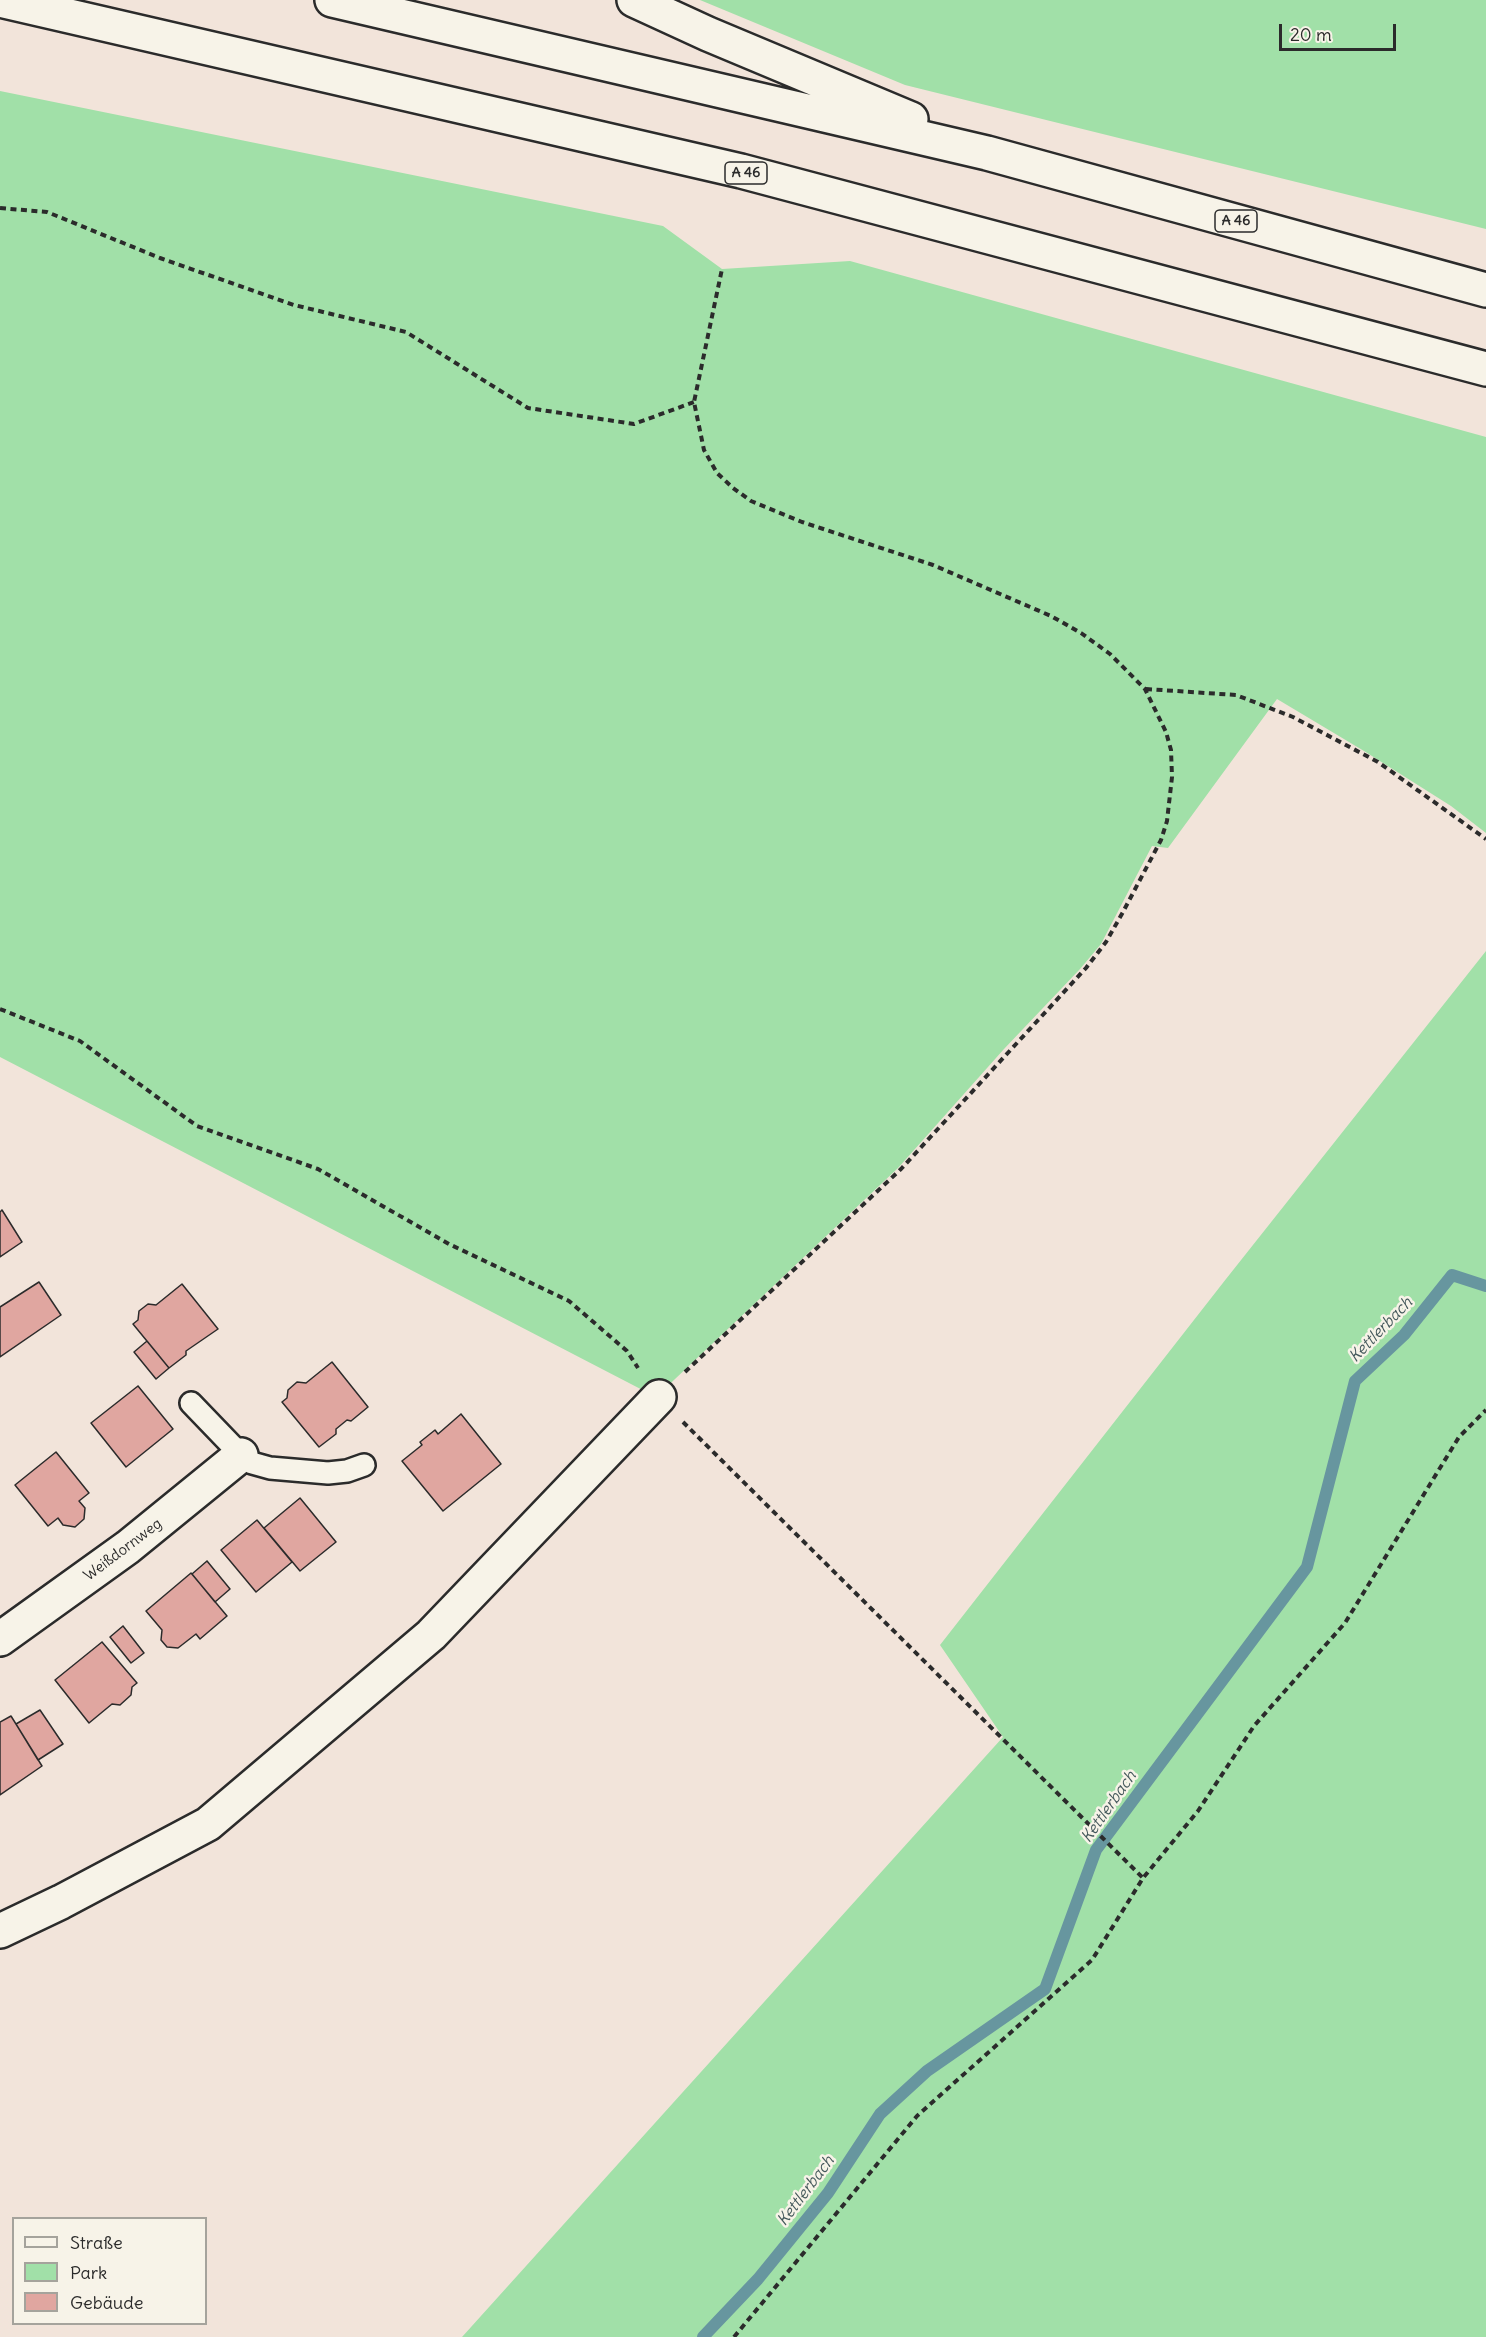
<!DOCTYPE html>
<meta charset="utf-8">
<style>
body{margin:0}
#map{position:relative;width:1486px;height:2337px;overflow:hidden;background:#f2e4da;font-family:Delius,sans-serif}
canvas{display:block}
.legend{position:absolute;left:12px;top:2217px;width:195px;height:108px;box-sizing:border-box;background:#f7f3e8;border:2px solid #a5a39c;margin:0;padding:8px 10px;list-style:none;font-size:18px;color:#2b2b2b}
.legend li{display:flex;align-items:center;gap:12px;height:30px}
.legend b{width:30px;border:2px solid #a5a39c}
.scale{position:absolute;left:1279px;top:24px;width:117px;height:27px;box-sizing:border-box;border:3px solid #2b2b2b;border-top:0;padding-left:8px;font-size:18px;line-height:21px;white-space:nowrap;color:#2b2b2b;-webkit-text-stroke:4px #f7f3e8;paint-order:stroke}
</style>
<div id="map">
<canvas width="1486" height="2337"></canvas>
<ul class="legend">
<li><b style="height:8px;background:#f7f3e8"></b>Straße</li>
<li><b style="height:16px;background:#a1e0a8"></b>Park</li>
<li><b style="height:16px;background:#e0a6a0"></b>Gebäude</li>
</ul>
<div class="scale">20 m</div>
</div>
<script>
const c = document.querySelector('canvas').getContext('2d');
c.lineJoin = 'round';
function fill(path, color) {
  c.fillStyle = color;
  c.fill(path, 'evenodd');
}
function shape(rows) {
  const path = new Path2D();
  for (const r of rows) {
    path.moveTo(r[0], r[1]);
    for (let i = 2; i < r.length; i += 2) path.lineTo(r[i], r[i + 1]);
  }
  return path;
}
function stroke(path, color, width, dash) {
  c.strokeStyle = color;
  c.lineWidth = width;
  c.lineCap = dash ? 'butt' : 'round';
  c.setLineDash(dash || []);
  c.stroke(path);
}
function write(font, color, halo, rows, align = 'center') {
  c.font = font + ' Delius,sans-serif';
  c.lineWidth = 5;
  c.setLineDash([]);
  c.textBaseline = 'middle';
  c.strokeStyle = halo;
  c.fillStyle = color;
  for (const [text, x, y, turn = 0] of rows) {
    c.save();
    c.translate(x, y);
    c.rotate((+turn || 0) * Math.PI / 180);
    c.textAlign = isNaN(turn) ? turn : align;
    if (halo) c.strokeText(text, 0, 0);
    c.fillText(text, 0, 0);
    c.restore();
  }
}
fill(shape([
 [700,0,1486,0,1486,229,905,85],
 [0,91,663,226,722,269,850,261,1486,437,1486,833,1451,806,1364,751,1277,699,1168,848,1152,846,1101,944,1080,969,1004,1049,898,1168,656,1397,0,1057],
 [1486,951,1486,2337,462,2337,1003,1737,940,1645,1226,1279]
]), '#a1e0a8');
stroke(shape([
 [703,2337,758,2279,828,2193,880,2114,927,2071,1045,1989,1096,1850,1307,1567,1355,1381,1404,1335,1452,1275,1486,1286]
]), '#67969f', 12);
const building = shape([
 [2,1210,22,1242,0,1257,0,1212,2,1210],
 [39,1282,61,1315,0,1357,0,1307,39,1282],
 [182,1284,218,1329,186,1351,186,1355,169,1368,133,1324,138,1320,139,1311,148,1304,156,1305,182,1284],
 [147,1341,169,1368,156,1379,134,1352,147,1341],
 [332,1362,368,1407,351,1421,347,1420,336,1429,336,1434,319,1447,282,1402,287,1398,288,1390,297,1382,306,1383,332,1362],
 [138,1386,173,1429,126,1467,91,1423,138,1386],
 [461,1414,501,1464,443,1511,402,1461,422,1445,420,1442,435,1430,438,1434,461,1414],
 [56,1452,89,1493,79,1501,85,1508,84,1519,75,1527,63,1525,58,1518,48,1526,15,1485,56,1452],
 [300,1498,336,1542,300,1571,264,1528,300,1498],
 [257,1520,292,1562,256,1592,221,1550,257,1520],
 [207,1561,230,1589,215,1602,192,1574,207,1561],
 [191,1573,227,1616,200,1639,196,1634,178,1648,167,1647,161,1640,162,1630,146,1611,191,1573],
 [123,1626,144,1653,131,1663,110,1637,123,1626],
 [102,1642,137,1683,132,1687,131,1695,120,1705,112,1704,89,1723,55,1680,102,1642],
 [40,1710,63,1744,38,1760,16,1724,40,1710],
 [11,1716,42,1766,0,1795,0,1722,11,1716]
]);
fill(building, '#e0a6a0');
stroke(building, '#2b2b2b', 1.5);
const service = shape([
 [191,1403,241,1455,252,1463,270,1468,328,1473,347,1471,364,1465]
]);
const minor = shape([
 [0,1639,128,1547,241,1455],
 [0,1931,61,1902,208,1824,431,1635,659,1397]
]);
const motorway = shape([
 [0,0,741,171,1486,369],
 [332,0,987,153,1486,290],
 [634,0,708,34,911,119]
]);
stroke(service, '#2b2b2b', 26);
stroke(minor, '#2b2b2b', 38);
stroke(motorway, '#2b2b2b', 38);
stroke(shape([
 [0,208,47,212,160,258,294,305,406,332,528,408,634,424,694,402],
 [1146,689,1236,695,1293,717,1378,762,1486,839],
 [0,1009,80,1041,197,1126,318,1169,449,1244,569,1301,627,1351,638,1368],
 [685,1372,901,1169,1086,968,1106,942,1123,912,1161,840,1167,821,1172,777,1171,750,1166,732,1145,689,1110,654,1081,633,1051,616,933,565,802,522,751,501,733,488,717,473,704,450,694,402,722,269],
 [683,1422,1143,1878],
 [734,2337,917,2116,1092,1960,1143,1878,1198,1811,1254,1726,1345,1623,1459,1437,1486,1410]
]), '#2b2b2b', 4, [6, 4.5]);
stroke(service, '#f7f3e8', 21);
stroke(minor, '#f7f3e8', 33);
stroke(motorway, '#f7f3e8', 33);
for (const [x, y, w] of [
 [746,173,42],
 [1236,221,42]
]) {
  const box = new Path2D();
  box.roundRect(x - w / 2, y - 11, w, 22, 4.5);
  c.fillStyle = '#f7f3e8';
  c.fill(box);
  stroke(box, '#2b2b2b', 1.5);
}
write('bold 14px', '#2b2b2b', null, [
 ["A 46",746,173],
 ["A 46",1236,221]
]);
write('15px', '#2b2b2b', '#f7f3e8', [
 ["Weißdornweg",123,1550,-37]
]);
write('italic 16px', '#44585b', '#f7f3e8', [
 ["Kettlerbach",1381,1330,-46],
 ["Kettlerbach",1109,1807,-55],
 ["Kettlerbach",806,2191,-53]
]);
</script>
